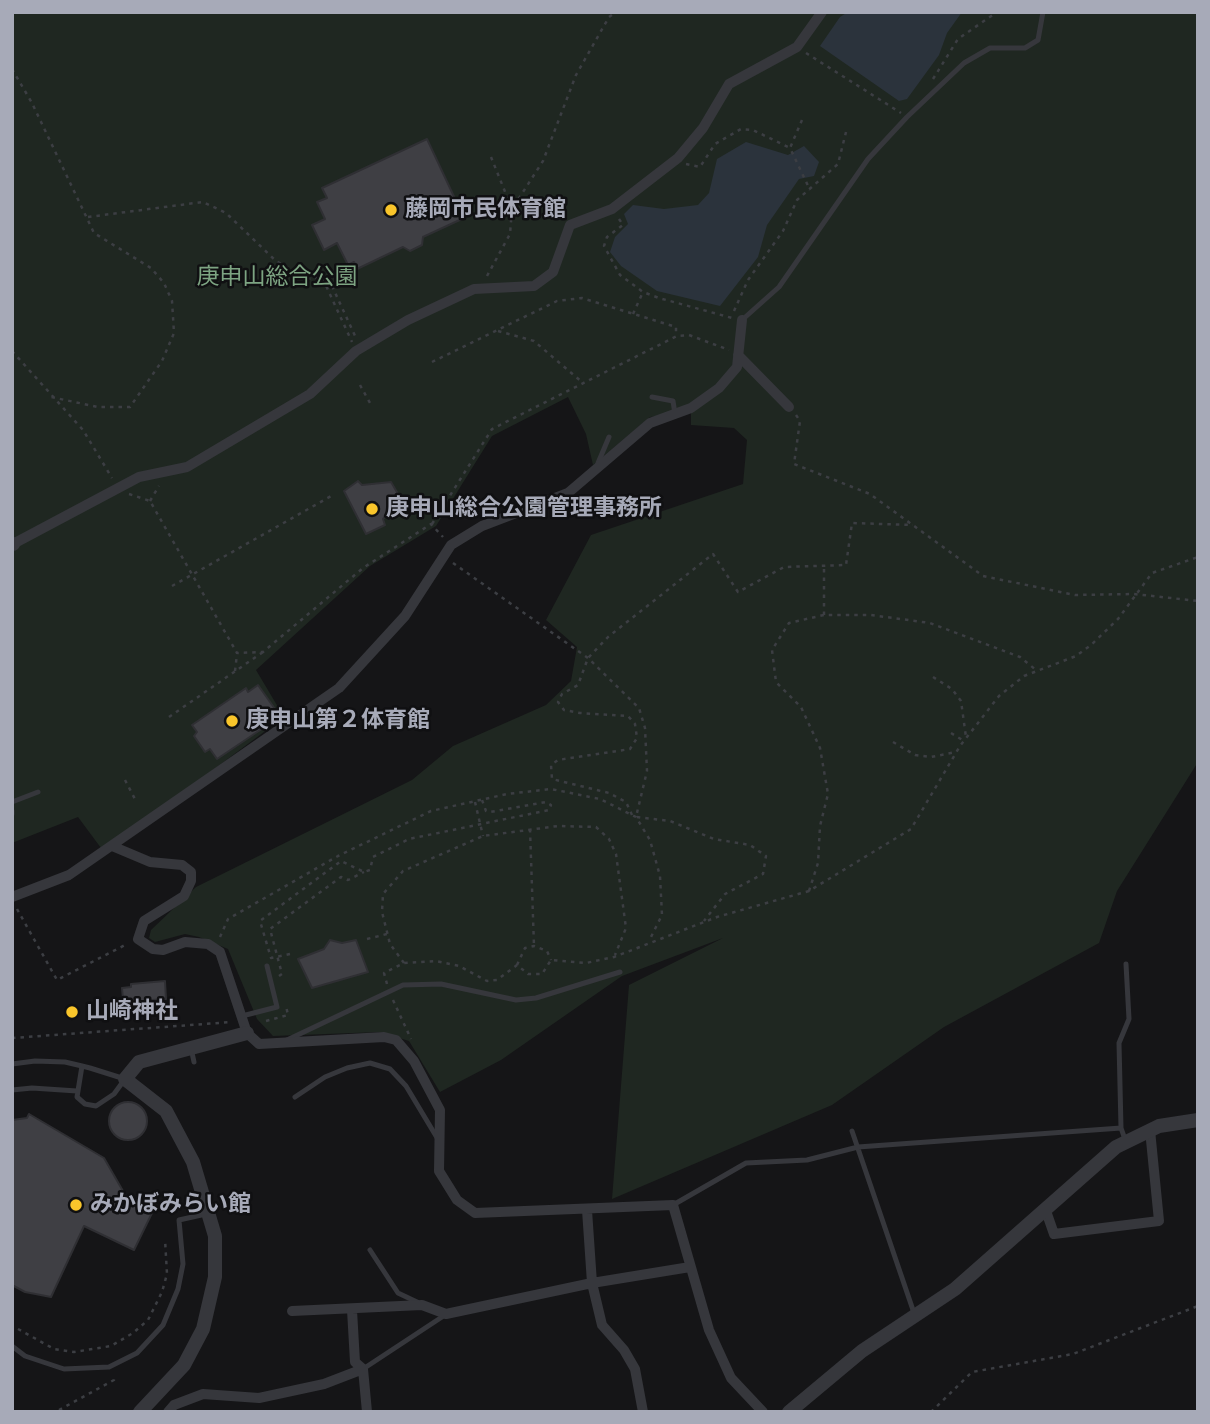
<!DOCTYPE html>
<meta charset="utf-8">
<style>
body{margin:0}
#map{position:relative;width:1210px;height:1424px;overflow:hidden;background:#151517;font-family:"Fira Sans",sans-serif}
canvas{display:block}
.frame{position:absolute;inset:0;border:14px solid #a7aab8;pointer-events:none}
</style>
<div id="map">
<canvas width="1210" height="1424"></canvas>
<div class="frame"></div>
</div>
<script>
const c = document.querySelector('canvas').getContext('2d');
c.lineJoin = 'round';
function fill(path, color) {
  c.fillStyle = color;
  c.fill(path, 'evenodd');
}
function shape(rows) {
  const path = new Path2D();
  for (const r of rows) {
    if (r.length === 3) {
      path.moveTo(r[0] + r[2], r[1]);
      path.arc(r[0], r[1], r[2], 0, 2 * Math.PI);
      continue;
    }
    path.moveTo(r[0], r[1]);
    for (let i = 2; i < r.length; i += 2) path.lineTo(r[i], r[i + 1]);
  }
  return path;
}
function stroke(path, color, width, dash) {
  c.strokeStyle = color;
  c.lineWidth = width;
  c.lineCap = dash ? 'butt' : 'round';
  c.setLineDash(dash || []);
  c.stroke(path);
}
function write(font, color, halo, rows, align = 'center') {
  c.font = font + ' "Fira Sans","Noto Sans JP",sans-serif';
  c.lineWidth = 5;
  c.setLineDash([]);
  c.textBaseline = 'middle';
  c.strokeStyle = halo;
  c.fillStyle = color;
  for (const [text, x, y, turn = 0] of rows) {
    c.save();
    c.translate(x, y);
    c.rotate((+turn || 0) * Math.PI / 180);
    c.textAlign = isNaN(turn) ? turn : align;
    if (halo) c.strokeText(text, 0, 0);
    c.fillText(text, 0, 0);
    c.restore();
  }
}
fill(shape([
 [12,12,1198,12,1198,762,1117,891,1099,943,944,1027,832,1105,612,1199,629,985,723,938,622,976,501,1060,440,1092,409,1041,380,1032,273,1036,257,1019,228,949,199,937,185,934,155,942,149,938,151,930,196,887,412,780,453,746,546,705,571,681,577,647,546,620,591,535,743,484,747,440,734,428,691,425,691,413,650,417,593,465,586,434,568,397,492,436,436,526,370,566,256,670,284,717,178,796,101,848,78,817,12,843]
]), '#1f2721');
fill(shape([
 [848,12,962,12,947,33,939,55,907,99,899,101,820,46,840,17],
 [746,142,788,155,804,146,819,162,814,176,799,179,767,225,758,257,720,306,657,291,621,266,610,252,615,237,628,224,624,214,633,205,664,209,698,205,709,193,717,159]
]), '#2b333c');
const building = shape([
 [427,139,464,218,423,237,422,245,410,251,403,247,357,269,354,262,348,265,337,243,324,250,312,225,325,219,317,202,327,198,322,188,427,139],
 [358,481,362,485,391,482,401,499,383,519,385,525,366,534,344,491,358,481],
 [258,685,275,709,270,712,275,720,217,759,210,749,205,752,194,736,197,732,192,725,246,688,248,692,258,685],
 [330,940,342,943,356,940,368,972,312,988,298,959,324,949,330,940],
 [165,981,166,999,152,1000,153,1009,124,1011,122,988,131,987,131,984,165,981],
 [128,1121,19],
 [29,1114,104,1158,127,1198,152,1213,134,1250,84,1226,51,1297,25,1292,12,1285,12,1120,27,1118,29,1114]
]);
fill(building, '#3f3f44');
stroke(building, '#2f2f33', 2);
stroke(shape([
 [806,53,901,113],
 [12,69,32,103,94,233,151,268,164,283,172,301,174,333,162,361,130,407,98,407,51,397],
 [933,79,958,39,997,12],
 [802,120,790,148,810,190],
 [491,157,512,209],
 [686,164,700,167,715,144,741,129,753,130,790,148],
 [88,217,203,202,226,213,276,261,307,279,322,277,352,342],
 [619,219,623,225,607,237,604,246,620,275,643,292,659,298,732,318],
 [487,276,510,234,512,209,543,161,576,75,609,17,616,12],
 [332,286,356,338],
 [734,311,748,280,783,231,797,200,838,164,846,132],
 [633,314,643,292],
 [498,331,534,341,583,383],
 [12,351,83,430,112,478],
 [432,362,557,301,582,298,676,327,676,334],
 [360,385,370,403],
 [796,415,800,421,794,464,870,494,983,576,1075,595,1134,594,1198,601],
 [129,494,150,501,237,653,263,652,363,568,431,524,443,537],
 [150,501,159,486],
 [432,524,492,429,677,336,689,335,729,350],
 [453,563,588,658,639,708,645,728,647,771,636,817,670,821,714,839,750,845,766,856,763,874,725,894,704,921],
 [172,586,333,495],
 [824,615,824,564],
 [235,671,237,654],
 [933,677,952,689,961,701,966,737],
 [169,717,263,652],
 [951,733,964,741],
 [893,742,915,755,931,757,956,752],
 [125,780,136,801],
 [475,802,483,836],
 [632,815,626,802,609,793,552,779,551,765,558,760,630,749,637,738,635,724,628,716,580,713,564,710,558,702,562,694,578,685,588,658,608,637,713,554,738,592,784,567,846,565,852,523,913,525],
 [530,829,534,946],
 [809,891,818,863,820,826,828,794,820,748,801,707,776,682,772,650,789,623,824,615,871,615,930,623,1020,657,1036,670],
 [17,909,57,980,127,944],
 [220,937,228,919,338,856,431,811,507,794,551,789,600,799,636,817,650,840,660,876,662,915,649,941],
 [367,939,387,934],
 [290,954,271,958,260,921,341,861,364,872,370,870,373,857,409,839,549,810,551,805,546,802,490,812,486,811,482,800],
 [404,963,390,944,382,912,383,894,403,871,483,836,558,826,596,827,609,839,616,854,626,928,615,955],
 [517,965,525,948,534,946,547,951,551,960],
 [279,976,282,974,270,929,341,877,348,880,364,872],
 [387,984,384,973,404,963,436,961,459,966,487,981,497,980,517,965,528,974,542,974,551,960,586,963,614,957,717,917,809,891,911,829,960,746,999,696,1024,676,1076,656,1091,645,1118,619,1152,573,1198,557],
 [393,1000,411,1039],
 [266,1021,288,1015,286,1006],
 [12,1038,232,1022],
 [18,1329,54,1349,74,1352,111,1346,133,1333,148,1320,162,1292,167,1274,165,1239],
 [59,1410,114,1380,112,1376],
 [931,1412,972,1372,1073,1354,1198,1306]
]), '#3c3e43', 2.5, [3.5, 5]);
stroke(shape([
 [742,320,779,287,868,159,907,117,964,63,990,48,1025,48,1038,40,1043,12],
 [652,397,673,401,675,414],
 [598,463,609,437],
 [12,802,38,792],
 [12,811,12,814],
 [242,1016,277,1007,267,966],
 [287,1040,403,985,441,984,516,1000,536,998,620,972],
 [191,1048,194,1062],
 [12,1064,35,1061,65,1062,82,1066,90,1068,125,1079,114,1094,96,1106,85,1104,77,1097,82,1066],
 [12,1090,32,1088,77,1091],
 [295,1097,325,1077,347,1068,370,1063,390,1069,406,1086,439,1141],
 [1121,1128,1119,1043,1129,1019,1126,964],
 [852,1131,914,1313],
 [673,1205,746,1163,807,1160,858,1147,1121,1128,1126,1142],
 [370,1250,398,1293,417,1302],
 [12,1346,25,1356,64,1369,109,1367,137,1353,163,1325,178,1289,183,1264,179,1220,206,1214],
 [363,1369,445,1315]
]), '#36373c', 5);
stroke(shape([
 [738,355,789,407],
 [13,544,139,477,187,467,310,394,356,351,408,320,474,289,534,286,553,272,570,225,612,209,678,158,703,128,729,84,797,47,822,12],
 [112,846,150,862,182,865,191,872,191,881,184,896,144,921,138,939,153,949,163,950,185,942,208,944,220,952,247,1033,259,1044,384,1037,396,1040,414,1061,440,1110,439,1171,457,1200,475,1213,673,1205,709,1330,731,1378,763,1412],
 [12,897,69,875,339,688,405,616,451,545,482,526,568,493,650,423,691,408,719,388,737,367,742,320],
 [587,1210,592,1283,602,1325,624,1350,635,1369,643,1412],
 [1046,1211,1054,1234,1159,1221,1150,1130],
 [352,1310,355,1362,363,1369,367,1412],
 [292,1311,422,1305,446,1314,592,1283,690,1267],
 [168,1412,174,1405,203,1394,259,1398,324,1384,363,1369]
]), '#36373c', 10);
stroke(shape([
 [12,544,13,544],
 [140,1412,184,1365,203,1329,215,1277,215,1236,193,1162,166,1111,125,1079,139,1062,247,1033],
 [789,1412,862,1351,955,1289,1116,1147,1159,1126,1198,1120]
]), '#36373c', 14);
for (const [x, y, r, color] of [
 [391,210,7,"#f9c52b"],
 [372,509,7,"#f9c52b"],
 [232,721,7,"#f9c52b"],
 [72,1012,7,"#f9c52b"],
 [76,1205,7,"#f9c52b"]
]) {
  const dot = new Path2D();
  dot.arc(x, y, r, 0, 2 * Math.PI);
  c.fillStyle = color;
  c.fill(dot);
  stroke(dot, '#101012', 2.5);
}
write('bold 23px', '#a7aab8', '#101012', [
 ["藤岡市民体育館",405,210],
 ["庚申山総合公園管理事務所",386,509],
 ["庚申山第２体育館",246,721],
 ["山崎神社",86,1012],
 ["みかぼみらい館",90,1205]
], 'left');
write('23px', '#7da482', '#101012', [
 ["庚申山総合公園",277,278]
]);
</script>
